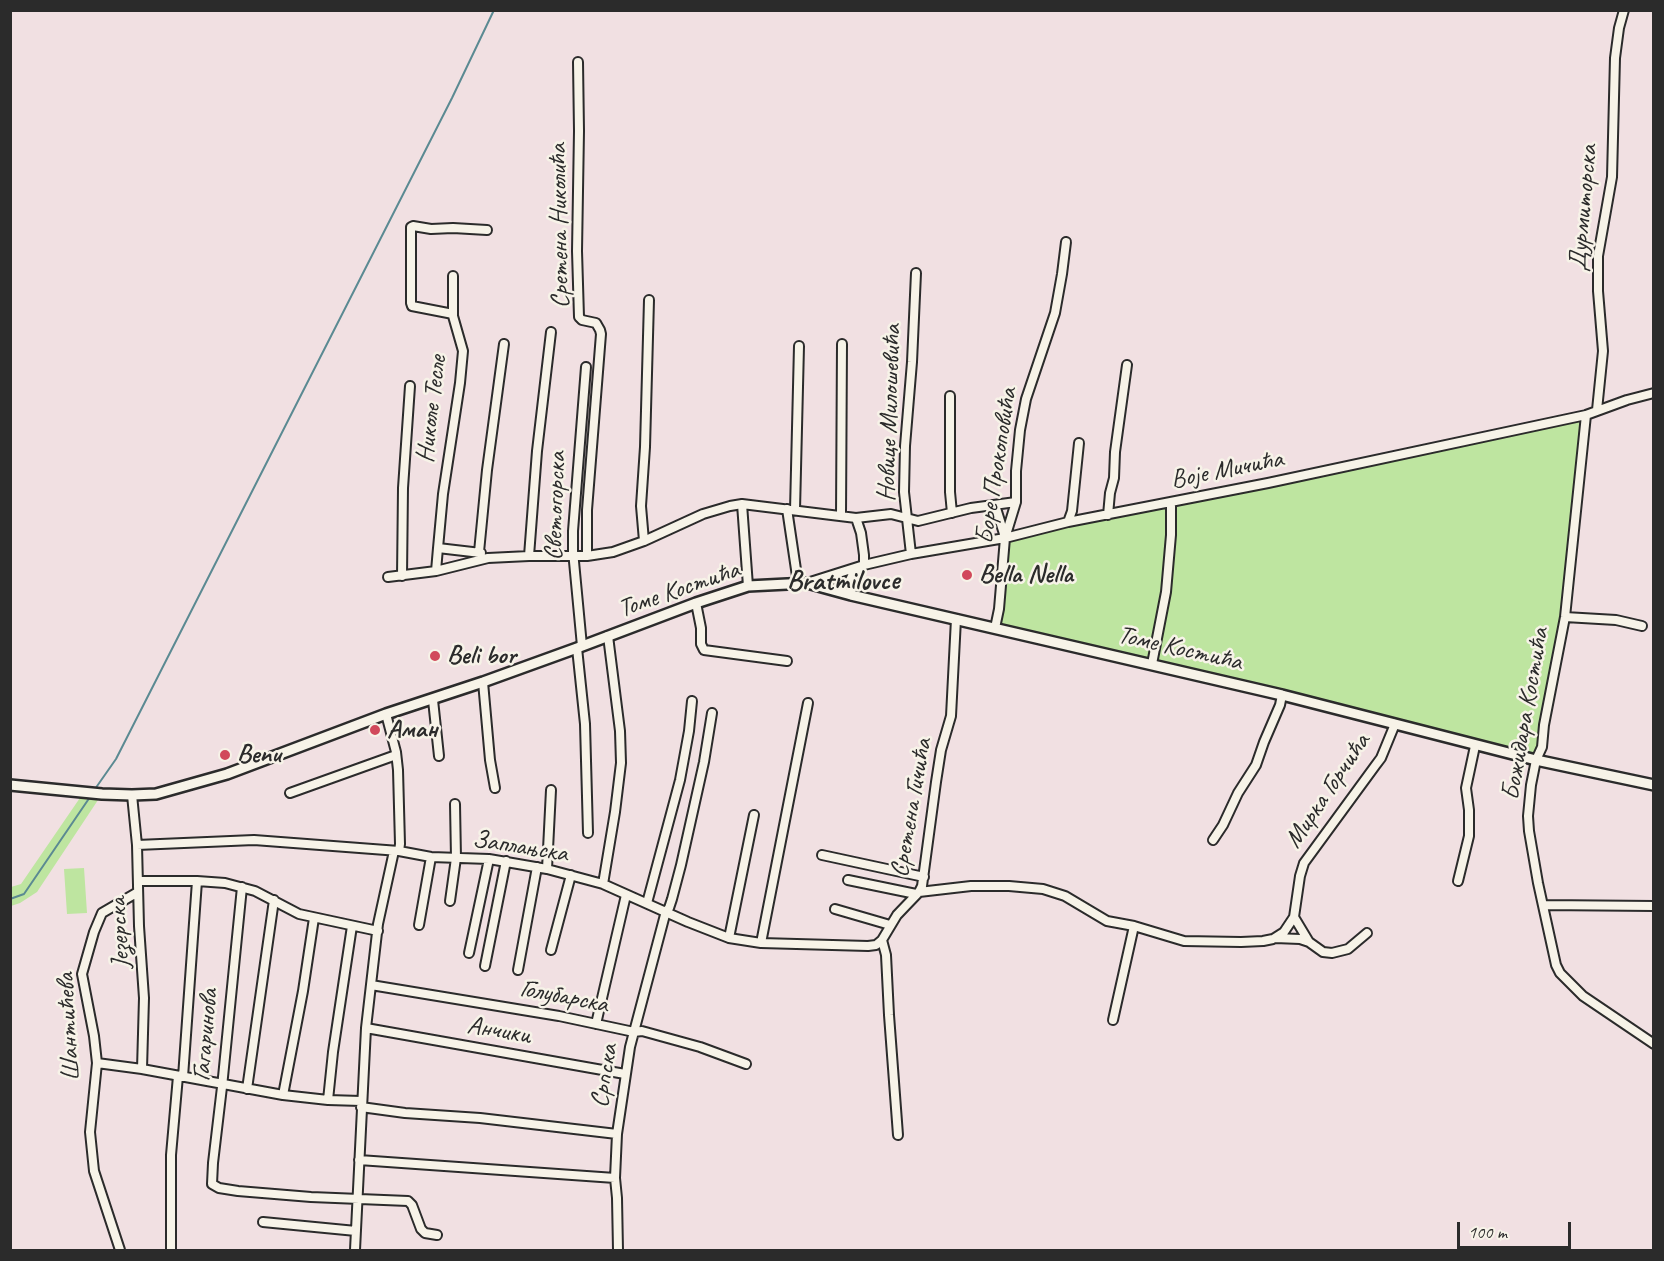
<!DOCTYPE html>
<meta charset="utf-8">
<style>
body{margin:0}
#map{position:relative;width:1664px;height:1261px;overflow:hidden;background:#f1e0e2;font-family:Caveat,sans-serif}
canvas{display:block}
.frame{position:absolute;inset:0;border:12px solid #2b2b2b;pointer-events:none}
.scale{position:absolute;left:1457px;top:1222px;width:114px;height:27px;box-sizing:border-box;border:3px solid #2b2b2b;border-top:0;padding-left:8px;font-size:18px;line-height:21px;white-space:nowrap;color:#2b2b2b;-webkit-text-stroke:4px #f7f3e8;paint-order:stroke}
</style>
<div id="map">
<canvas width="1664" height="1261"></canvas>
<div class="frame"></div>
<div class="scale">100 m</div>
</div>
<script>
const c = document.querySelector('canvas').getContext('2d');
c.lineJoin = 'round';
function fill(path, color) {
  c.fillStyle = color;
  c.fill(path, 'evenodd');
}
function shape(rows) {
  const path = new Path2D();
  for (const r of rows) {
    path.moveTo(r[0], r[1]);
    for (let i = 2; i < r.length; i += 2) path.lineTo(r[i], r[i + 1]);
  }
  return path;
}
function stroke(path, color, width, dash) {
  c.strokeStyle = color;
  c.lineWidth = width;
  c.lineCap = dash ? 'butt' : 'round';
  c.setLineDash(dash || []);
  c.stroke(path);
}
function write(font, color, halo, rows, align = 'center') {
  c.font = font + ' Caveat,sans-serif';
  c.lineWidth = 5;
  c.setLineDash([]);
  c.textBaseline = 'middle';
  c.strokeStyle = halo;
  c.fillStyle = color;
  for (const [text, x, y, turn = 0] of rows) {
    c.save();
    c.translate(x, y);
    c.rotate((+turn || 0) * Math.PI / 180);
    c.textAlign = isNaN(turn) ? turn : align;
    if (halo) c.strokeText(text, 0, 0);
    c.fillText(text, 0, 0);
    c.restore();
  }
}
fill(shape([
 [1586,415,1565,617,1539,734,1536,760,995,628,1005,538],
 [84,792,102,794,37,892,20,903,11,906,11,887,21,884],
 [84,868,87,913,67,914,64,869]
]), '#bee5a0');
stroke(shape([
 [95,789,116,759,452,98,494,10],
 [10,899,24,894,90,797]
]), '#5b8a92', 2);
const minor = shape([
 [578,62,579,131,577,251,579,317,582,320,596,323,600,330,601,334,587,510,587,556],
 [453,314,412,306,411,303,411,227,413,226,431,229,453,228,487,230],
 [950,396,950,492,952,513],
 [1597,410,1603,351,1598,291,1598,256,1612,177,1615,58,1619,28,1624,10],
 [1586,415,1565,617,1544,725,1542,747,1536,760,1531,785,1528,816,1529,831,1538,883,1556,965,1560,973,1583,996,1654,1044],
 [995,505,1005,537],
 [787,509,798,583],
 [795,510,799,346],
 [1108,515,1110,493,1114,478,1115,452,1127,365],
 [841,516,842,344],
 [1068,522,1072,511,1079,443],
 [644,541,641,506,645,447,649,300],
 [438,548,443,494,460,383,463,351,453,316,453,276],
 [479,552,487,470,504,344],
 [911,554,904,492,905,446,912,362,916,273],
 [529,556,537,451,551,332],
 [436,571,438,548,481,553],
 [402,576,403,488,410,386],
 [388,577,436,571,488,558,529,556,587,556,613,552,644,541,703,514,730,506,742,504],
 [807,583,864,565,911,554,1005,538,1068,522,1268,483,1586,415,1627,400,1654,393],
 [748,586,742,504,856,518,891,514,918,521,971,508,1016,502],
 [851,595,850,580,854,572,864,565,864,555,861,533,856,518],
 [696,603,701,628,701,644,704,650,787,661],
 [1565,617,1616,620,1642,626],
 [995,628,999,609,1005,538,1016,502,1016,471,1020,430,1026,399,1055,313,1062,274,1066,242],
 [582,646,573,551,573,531,586,367],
 [577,648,585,724,588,833],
 [1152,664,1166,592,1171,535,1171,503],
 [483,682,490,760,495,788],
 [433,700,439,756],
 [386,714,396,752,398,770,400,844,399,851],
 [290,793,396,755],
 [132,795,137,845,139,926,144,998,142,1069],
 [1213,840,1223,825,1238,793,1256,765,1264,742,1280,705,1282,695],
 [137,845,254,840,399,851,431,857,489,859,547,869,603,884,688,922,729,938,761,943,868,946,876,945,882,940],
 [822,855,924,877],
 [547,869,551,790],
 [848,880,916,894],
 [138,881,197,881,225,883,255,891,299,914,378,931],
 [1458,881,1469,836,1469,810,1466,788,1475,746],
 [603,884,615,812,621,763,620,731,608,636],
 [242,887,222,1087,213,1163,212,1184,219,1188,238,1191,311,1197,408,1201,412,1205,421,1229,425,1233,437,1235],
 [919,892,971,886,1009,886,1043,889,1065,896,1107,921,1134,926,1184,941,1241,942,1263,941,1273,939,1284,932,1294,917,1300,876,1304,863,1375,766,1381,758,1395,724],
 [450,901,456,858,455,804],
 [647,903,680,780,689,731,692,701],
 [1543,905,1654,906],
 [835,909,890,925],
 [1294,917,1309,942,1323,952,1332,953,1348,949,1367,933],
 [419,925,431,857],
 [729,938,754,815],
 [1275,938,1300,939,1309,942],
 [761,943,808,703],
 [551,950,571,875],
 [469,953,489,859],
 [485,966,506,861],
 [518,970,537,867],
 [371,985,559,1016,634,1032,642,1031,700,1047,746,1064],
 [1113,1020,1134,926],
 [596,1024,626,895],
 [366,1028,625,1074],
 [97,1063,142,1069,283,1095,328,1100,361,1101],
 [183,1077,197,881],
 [247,1089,274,900],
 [283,1095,303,991,314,918],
 [328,1100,333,1052,352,926],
 [361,1107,405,1113,480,1118,617,1134],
 [898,1135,889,1015,886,955,882,940,897,915,919,892,922,886,936,782,941,750,951,716,956,619],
 [359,1160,615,1178],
 [263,1222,356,1231],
 [120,1250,94,1171,90,1132,97,1063,94,1036,82,974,94,932,102,913,138,892],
 [171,1250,171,1155,178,1076],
 [355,1250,366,1028,378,924,394,851],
 [618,1250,617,1198,615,1178,617,1134,630,1047,666,911,669,908,672,899,681,865,704,762,712,713]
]);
const tertiary = shape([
 [10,785,102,794,132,795,156,794,227,774,386,714,483,682,577,648,696,603,748,586,807,583,851,595,1282,695,1536,760,1654,785]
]);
stroke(minor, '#2b2b2b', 12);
stroke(tertiary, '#2b2b2b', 14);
stroke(minor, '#f7f3e8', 8);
stroke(tertiary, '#f7f3e8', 9);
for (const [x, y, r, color] of [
 [967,575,6,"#d1495b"],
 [435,656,6,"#d1495b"],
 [375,730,6,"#d1495b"],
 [225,755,6,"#d1495b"]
]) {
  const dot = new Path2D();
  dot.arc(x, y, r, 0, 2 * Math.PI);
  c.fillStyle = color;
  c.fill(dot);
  stroke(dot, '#f7f3e8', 2);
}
write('26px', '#2b2b2b', '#f7f3e8', [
 ["Дурмиторска",1584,208,-85],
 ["Сретена Николића",560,226,-91],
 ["Николе Тесле",432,409,-83],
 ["Новице Милошевића",890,413,-88],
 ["Боре Прокоповића",997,466,-81],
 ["Воје Мичића",1227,470,-11],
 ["Светогорска",556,506,-88],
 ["Томе Костића",679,590,-19],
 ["Томе Костића",1180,649,13],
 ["Божидара Костића",1526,714,-80],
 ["Мирка Горчића",1328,791,-56],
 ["Сретена Гичића",912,808,-80],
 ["Заплањска",520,847,9],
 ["Језерска",120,933,-93],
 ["Голубарска",564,997,11],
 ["Шантићева",69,1027,-93],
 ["Анчики",499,1031,10],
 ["Гагаринова",206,1035,-85],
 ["Српска",605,1076,-81]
]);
write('bold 26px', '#2b2b2b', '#f7f3e8', [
 ["Bella Nella",979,575],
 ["Beli bor",447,656],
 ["Аман",387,730],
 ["Benu",237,755]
], 'left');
write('bold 28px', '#2b2b2b', '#f7f3e8', [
 ["Bratmilovce",843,582]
]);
</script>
